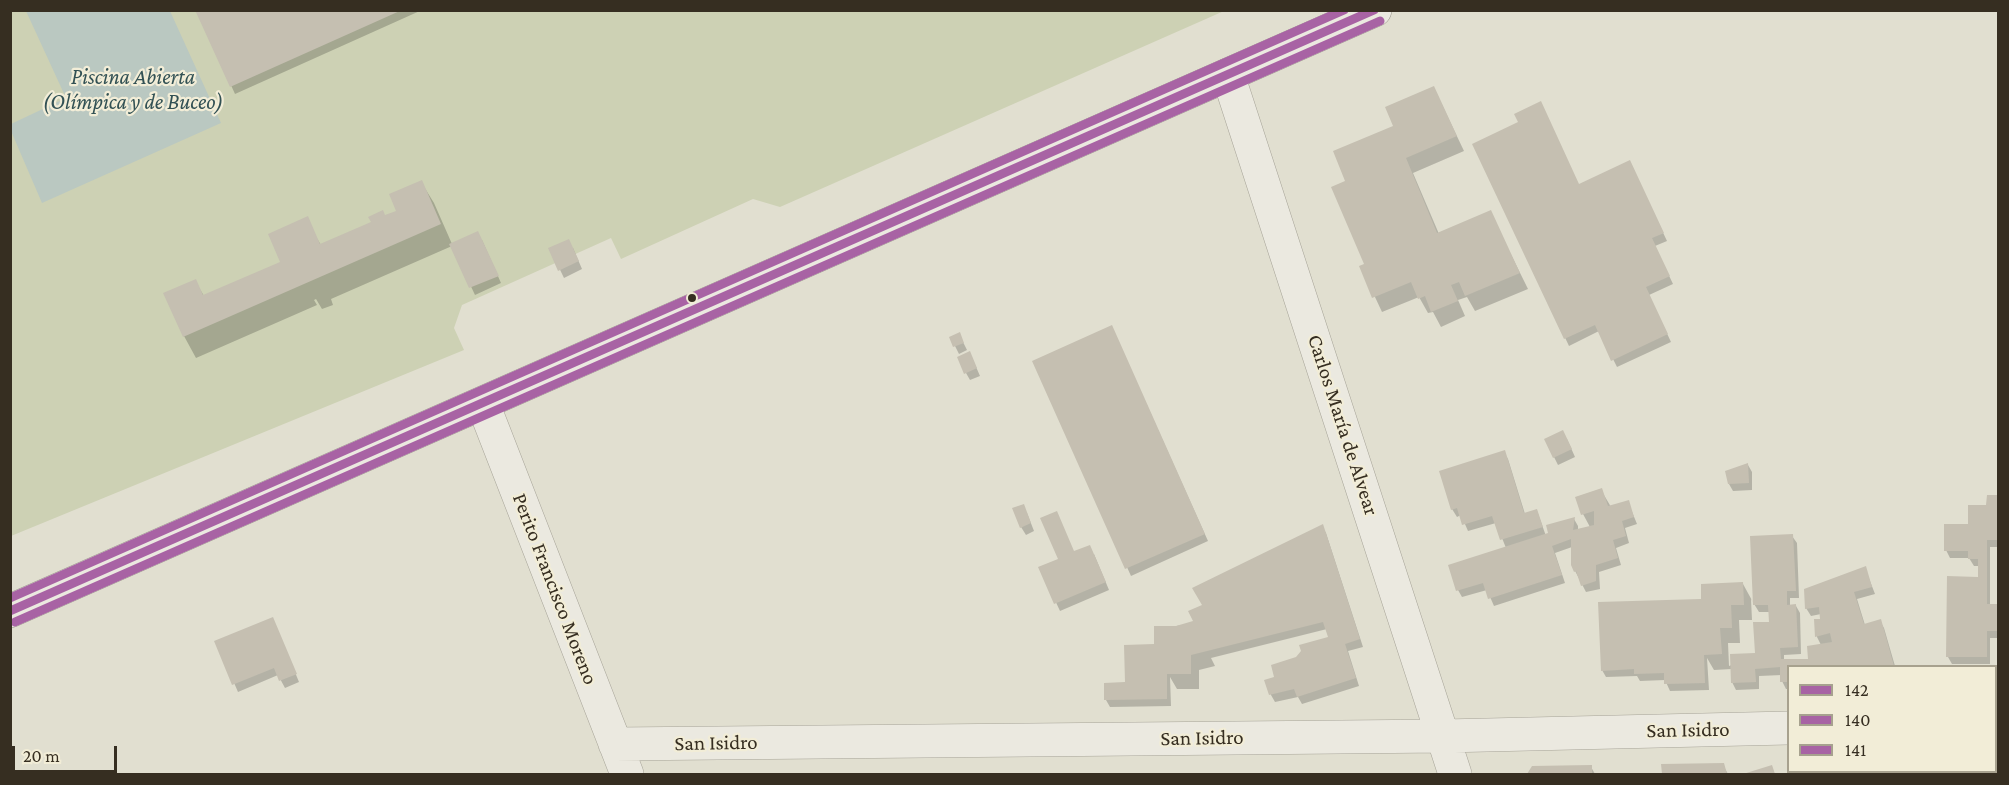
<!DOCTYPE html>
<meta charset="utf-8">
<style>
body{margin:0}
#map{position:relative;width:2009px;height:785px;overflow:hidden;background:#e1dfd0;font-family:"Crimson Pro",serif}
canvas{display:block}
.frame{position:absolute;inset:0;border:12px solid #362e21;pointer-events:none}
.legend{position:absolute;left:1787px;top:665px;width:210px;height:108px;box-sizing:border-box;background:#f2edd7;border:2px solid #a7a18e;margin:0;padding:8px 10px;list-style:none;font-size:18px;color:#362e21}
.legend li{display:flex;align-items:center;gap:12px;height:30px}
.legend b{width:30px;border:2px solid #a7a18e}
.scale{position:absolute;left:12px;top:746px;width:105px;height:27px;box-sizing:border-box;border:3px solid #362e21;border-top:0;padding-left:8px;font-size:18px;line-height:21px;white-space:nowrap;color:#362e21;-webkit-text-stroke:4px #f2edd7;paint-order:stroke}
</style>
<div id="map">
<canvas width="2009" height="785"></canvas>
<div class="frame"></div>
<ul class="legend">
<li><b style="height:8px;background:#a863a4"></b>142</li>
<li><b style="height:8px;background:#a863a4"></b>140</li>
<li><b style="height:8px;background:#a863a4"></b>141</li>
</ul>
<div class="scale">20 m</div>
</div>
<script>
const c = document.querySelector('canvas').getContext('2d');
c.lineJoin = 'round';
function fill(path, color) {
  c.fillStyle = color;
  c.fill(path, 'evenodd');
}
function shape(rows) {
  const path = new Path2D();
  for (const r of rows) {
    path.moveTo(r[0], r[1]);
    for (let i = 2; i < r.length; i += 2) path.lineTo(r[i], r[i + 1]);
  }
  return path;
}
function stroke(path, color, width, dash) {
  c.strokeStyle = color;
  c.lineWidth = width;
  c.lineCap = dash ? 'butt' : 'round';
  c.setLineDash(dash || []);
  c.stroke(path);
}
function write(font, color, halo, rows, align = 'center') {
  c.font = font + ' "Crimson Pro",serif';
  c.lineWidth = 4.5;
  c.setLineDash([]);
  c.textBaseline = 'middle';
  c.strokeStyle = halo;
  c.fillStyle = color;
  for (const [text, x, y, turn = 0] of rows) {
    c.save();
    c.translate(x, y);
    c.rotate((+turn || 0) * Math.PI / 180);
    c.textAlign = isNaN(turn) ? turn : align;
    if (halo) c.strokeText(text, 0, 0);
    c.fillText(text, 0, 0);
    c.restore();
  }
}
fill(shape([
 [11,11,1224,11,780,207,753,199,621,259,611,238,462,305,454,328,464,350,11,536]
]), '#cdd1b4');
fill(shape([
 [26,11,170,11,221,123,42,203,11,131,11,124,66,98]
]), '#bac8c1');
fill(shape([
 [197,10,422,10,235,94],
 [1434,88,1464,151,1413,173,1439,234,1490,212,1528,289,1475,311,1467,297,1458,300,1465,316,1441,327,1433,312,1428,313,1419,297,1382,312,1361,267,1366,265,1347,182,1395,127],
 [1474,145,1579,185,1633,169,1667,241,1655,246,1673,284,1649,295,1671,342,1617,367,1599,331,1569,346],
 [421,182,434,203,452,244,482,240,501,283,475,295,452,246,331,299,333,305,322,309,316,299,314,300,317,305,196,358,184,336,195,281,204,296,282,262,316,237,321,245,385,217,398,211],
 [573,248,582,269,564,278,550,249],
 [1115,334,1208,541,1131,576,1034,362],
 [951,338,963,342,967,350,959,354],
 [970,353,980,376,970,380,966,373],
 [1567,439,1575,457,1558,465,1554,457],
 [1504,452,1508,459,1525,514,1537,511,1546,536,1574,519,1578,526,1578,530,1590,527,1583,514,1601,490,1611,507,1628,502,1637,524,1625,528,1629,543,1616,548,1621,565,1599,572,1600,589,1586,592,1572,565,1572,547,1555,553,1565,583,1494,606,1487,590,1462,597,1458,590,1506,548,1496,523,1468,531,1461,515,1457,517,1452,509],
 [1748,465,1752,472,1752,490,1733,491,1729,484],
 [1988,497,1998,497,1998,547,1990,547,1990,605,1998,605,1998,638,1990,638,1990,664,1952,664,1948,657,1979,578,1979,566,1974,566,1969,558,1950,558,1946,550,1988,507],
 [1027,513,1034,531,1026,535,1021,527],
 [1322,526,1326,533,1363,647,1348,651,1359,686,1302,704,1298,697,1275,702,1271,695,1266,681,1276,678,1297,659,1303,651,1330,637,1327,629,1211,658,1215,666,1199,670,1199,689,1177,689,1170,677,1171,706,1110,707,1106,700,1126,684,1171,627,1192,623,1204,606],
 [1792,536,1797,543,1799,598,1790,598,1790,606,1796,606,1800,613,1801,654,1784,655,1784,660,1810,660,1821,645,1817,637,1816,621,1821,620,1821,614,1811,616,1806,608,1865,568,1875,594,1857,599,1865,625,1880,621,1884,628,1895,666,1788,666,1788,689,1786,689,1782,681,1782,675,1759,676,1759,689,1736,690,1732,682,1732,669,1714,670,1707,658,1709,690,1670,691,1665,680,1640,681,1637,676,1606,677,1602,670,1703,601,1743,584,1754,604],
 [1751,599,1759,612,1770,612,1771,623,1756,655,1729,666,1728,643,1740,643,1739,620,1752,620],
 [1075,553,1094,554,1109,590,1060,611,1040,568],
 [276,626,299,682,285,688,278,675,238,692,216,641],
 [1723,765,1728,774,1663,774,1662,766],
 [1591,767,1595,774,1529,774,1533,768],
 [1869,772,1893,772,1894,774,1869,774],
 [1915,772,1940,772,1940,774,1916,774]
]), '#0003');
fill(shape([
 [195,10,402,10,230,87],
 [1434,86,1457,136,1406,158,1437,233,1491,210,1520,273,1465,296,1459,282,1451,285,1458,301,1431,312,1425,296,1418,299,1411,282,1372,298,1359,266,1364,264,1331,187,1345,181,1333,151,1393,126,1385,107],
 [1541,101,1579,184,1630,160,1664,233,1652,238,1670,276,1646,287,1668,334,1611,361,1595,325,1564,339,1472,144,1518,122,1514,114],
 [422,180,441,224,183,337,163,293,196,279,203,295,280,262,268,234,308,216,320,244,371,222,368,217,383,210,385,215,396,211,389,194],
 [478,231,499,276,469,288,449,244],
 [569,239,579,261,558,271,548,248],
 [1112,325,1205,534,1125,569,1032,361],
 [960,332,964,343,953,347,949,337],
 [970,351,977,368,964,374,957,357],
 [1563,430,1572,449,1553,458,1544,439],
 [1505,450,1524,513,1537,509,1543,527,1500,540,1492,516,1462,525,1457,508,1451,510,1439,471],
 [1748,463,1749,483,1728,484,1725,471],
 [1602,488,1608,506,1629,500,1634,517,1622,521,1626,536,1613,540,1618,558,1596,565,1596,581,1581,586,1576,571,1574,572,1571,565,1571,539,1552,546,1562,575,1488,599,1483,583,1456,591,1448,565,1548,533,1546,525,1575,517,1573,530,1594,525,1594,511,1581,515,1575,497],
 [1987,495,1998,495,1998,540,1987,540,1987,604,1998,604,1998,631,1987,631,1987,657,1946,657,1947,576,1978,577,1978,559,1968,559,1968,551,1944,551,1944,524,1968,524,1968,505,1986,505],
 [1024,504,1031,523,1020,528,1012,508],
 [1057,511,1074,551,1090,545,1106,582,1054,604,1038,567,1058,559,1040,518],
 [1323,524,1360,639,1345,644,1356,678,1297,697,1294,689,1269,695,1264,680,1274,677,1271,665,1296,657,1301,651,1299,645,1328,637,1323,622,1191,655,1191,674,1167,674,1167,699,1104,700,1104,683,1125,682,1124,645,1154,644,1154,626,1176,626,1193,621,1188,611,1202,605,1192,588],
 [1793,534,1796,591,1787,591,1787,605,1796,604,1798,647,1780,648,1781,659,1808,659,1807,646,1832,642,1830,633,1815,637,1814,619,1820,619,1819,607,1805,609,1804,589,1866,566,1872,587,1854,592,1864,624,1881,619,1894,666,1788,666,1788,682,1780,682,1780,667,1755,669,1756,682,1731,683,1730,654,1755,653,1753,622,1769,622,1768,605,1753,605,1750,536],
 [1743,582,1744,605,1731,605,1732,628,1720,628,1722,654,1704,655,1705,683,1664,684,1664,673,1634,674,1634,669,1601,671,1598,602,1701,599,1701,584],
 [273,617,297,674,279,681,274,668,232,685,214,641],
 [1724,763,1727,774,1662,774,1661,764],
 [1592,765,1592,774,1527,774,1532,766],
 [1772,765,1775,774,1743,774]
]), '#c5bfb1');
const street = shape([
 [1228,75,1455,774],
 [483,404,627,774],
 [1996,723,1998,723],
 [615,744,1444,736,1788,728]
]);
const secondary = shape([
 [10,611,1375,10]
]);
stroke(street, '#a7a498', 34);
stroke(secondary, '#979388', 34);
stroke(street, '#ebe9e0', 33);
stroke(secondary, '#ebe9e0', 33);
stroke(shape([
 [10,611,1374,10]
]), '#a863a4', 9);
stroke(shape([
 [15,622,1380,21]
]), '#a863a4', 9);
stroke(shape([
 [10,598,1344,10]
]), '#a863a4', 9);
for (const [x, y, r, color] of [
 [692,298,5,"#362e21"]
]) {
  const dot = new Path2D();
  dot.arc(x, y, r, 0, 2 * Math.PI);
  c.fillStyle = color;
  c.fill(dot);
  stroke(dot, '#f2edd7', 2);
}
write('21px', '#362e21', '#f2edd7', [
 ["Carlos María de Alvear",1343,425,72],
 ["Perito Francisco Moreno",555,589,69],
 ["San Isidro",1688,730,-1],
 ["San Isidro",1202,738,-1],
 ["San Isidro",716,743,-1]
]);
write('italic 22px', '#325154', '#f2edd7', [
 ["Piscina Abierta",133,77],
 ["(Olímpica y de Buceo)",133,102]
]);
</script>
